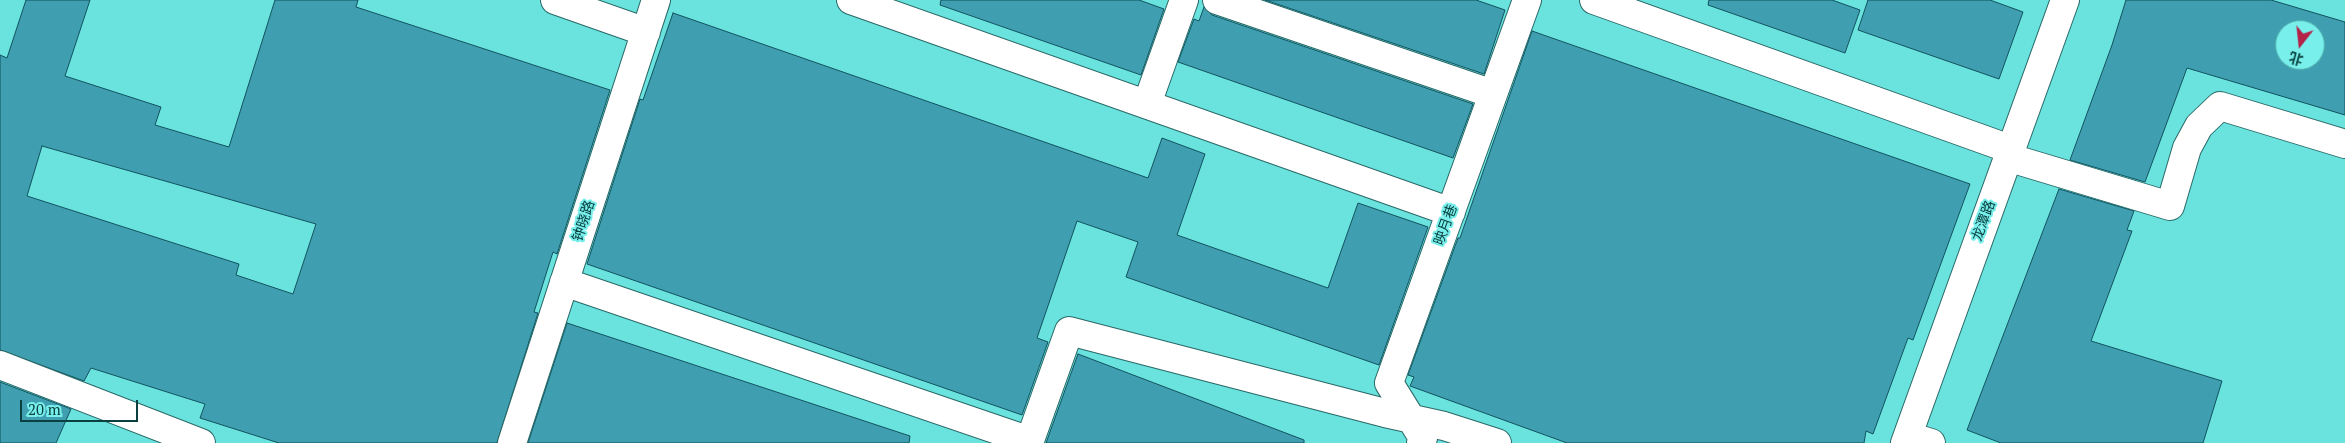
<!DOCTYPE html>
<meta charset="utf-8">
<style>
body{margin:0}
#map{position:relative;width:2345px;height:443px;overflow:hidden;background:#6ae2de;font-family:"PT Serif","Noto Sans SC",serif}
canvas{display:block}
.north{position:absolute;left:2275px;top:20px;width:50px;height:50px;box-sizing:border-box;background:#78efeb;border:1px solid #4ca9a7;border-radius:50%;rotate:196deg;font-size:14px;font-weight:700;line-height:20px;text-align:center;color:#0a4140}
.north::after{content:'';display:block;margin:auto;width:18px;height:22px;background:#b42248;clip-path:polygon(50% 0,100% 100%,50% 72%,0 100%)}
.scale{position:absolute;left:20px;top:400px;width:118px;height:22px;box-sizing:border-box;border:2px solid #0a4140;border-top:0;padding-left:6px;font-size:15px;line-height:18px;white-space:nowrap;color:#0a4140;-webkit-text-stroke:4px #78efeb;paint-order:stroke}
</style>
<div id="map">
<canvas width="2345" height="443"></canvas>
<div class="north">北</div>
<div class="scale">20 m</div>
</div>
<script>
const c = document.querySelector('canvas').getContext('2d');
c.lineJoin = 'round';
function fill(path, color) {
  c.fillStyle = color;
  c.fill(path, 'evenodd');
}
function shape(rows) {
  const path = new Path2D();
  for (const r of rows) {
    path.moveTo(r[0], r[1]);
    for (let i = 2; i < r.length; i += 2) path.lineTo(r[i], r[i + 1]);
  }
  return path;
}
function stroke(path, color, width, dash) {
  c.strokeStyle = color;
  c.lineWidth = width;
  c.lineCap = dash ? 'butt' : 'round';
  c.setLineDash(dash || []);
  c.stroke(path);
}
function write(font, color, halo, rows, align = 'center') {
  c.font = font + ' "PT Serif","Noto Sans SC",serif';
  c.lineWidth = 4;
  c.setLineDash([]);
  c.textBaseline = 'middle';
  c.strokeStyle = halo;
  c.fillStyle = color;
  for (const [text, x, y, turn = 0] of rows) {
    c.save();
    c.translate(x, y);
    c.rotate((+turn || 0) * Math.PI / 180);
    c.textAlign = isNaN(turn) ? turn : align;
    if (halo) c.strokeText(text, 0, 0);
    c.fillText(text, 0, 0);
    c.restore();
  }
}
const building = shape([
 [26,0,90,0,65,76,161,107,155,125,229,147,275,0,358,0,356,7,610,90,557,254,553,252,534,312,538,313,497,443,279,443,200,418,205,404,91,368,84,381,0,350,0,55,7,58,26,0],
 [42,146,316,224,293,294,236,275,239,264,27,196,42,146],
 [941,0,1139,0,1164,9,1141,75,940,5,941,0],
 [1265,0,1476,0,1505,10,1484,74,1265,0],
 [1709,0,1832,0,1860,10,1845,53,1708,5,1709,0],
 [1868,0,1990,0,2023,12,1999,79,1858,30,1868,0],
 [2126,0,2271,0,2345,22,2345,115,2187,68,2145,182,2070,160,2112,45,2126,0],
 [2285,30,2315,30,2315,60,2285,60,2285,30],
 [1204,7,1212,15,1473,104,1453,158,1178,62,1194,19,1199,21,1204,7],
 [673,13,1148,178,1162,138,1205,154,1177,235,1328,288,1358,203,1428,227,1379,365,1126,277,1138,242,1077,221,1037,338,1048,342,1022,415,587,264,640,99,643,100,673,13],
 [1532,31,1970,184,1913,340,1908,338,1873,434,1866,431,1864,443,1567,443,1410,386,1414,377,1408,375,1458,238,1460,238,1532,31],
 [2059,189,2134,211,2127,230,2132,231,2091,341,2222,381,2203,443,2001,443,1967,430,2059,189],
 [567,323,910,436,909,443,528,443,567,323],
 [1078,354,1304,440,1304,443,1046,443,1078,354],
 [0,382,71,409,56,443,0,443,0,382]
]);
fill(building, '#3f9eb0');
stroke(building, '#11535f', 1);
const minor = shape([
 [555,0,646,32],
 [851,0,1451,212],
 [1217,0,1493,94],
 [1594,0,2010,149],
 [1147,104,1184,0],
 [2007,157,2170,206,2187,148,2199,126,2220,106,2345,144],
 [564,282,1030,441],
 [0,365,201,443],
 [1908,436,1931,443],
 [512,443,656,0],
 [1029,443,1069,331,1385,413,1444,426,1497,443],
 [1421,443,1423,438,1389,383,1527,0],
 [1905,443,2065,0]
]);
stroke(minor, '#296967', 30);
stroke(minor, '#fff', 28);
write('14px', '#0a4140', '#78efeb', [
 ["钟晓路",584,221,-72],
 ["龙潭路",1984,221,-70],
 ["映月巷",1446,225,-70]
]);
</script>
